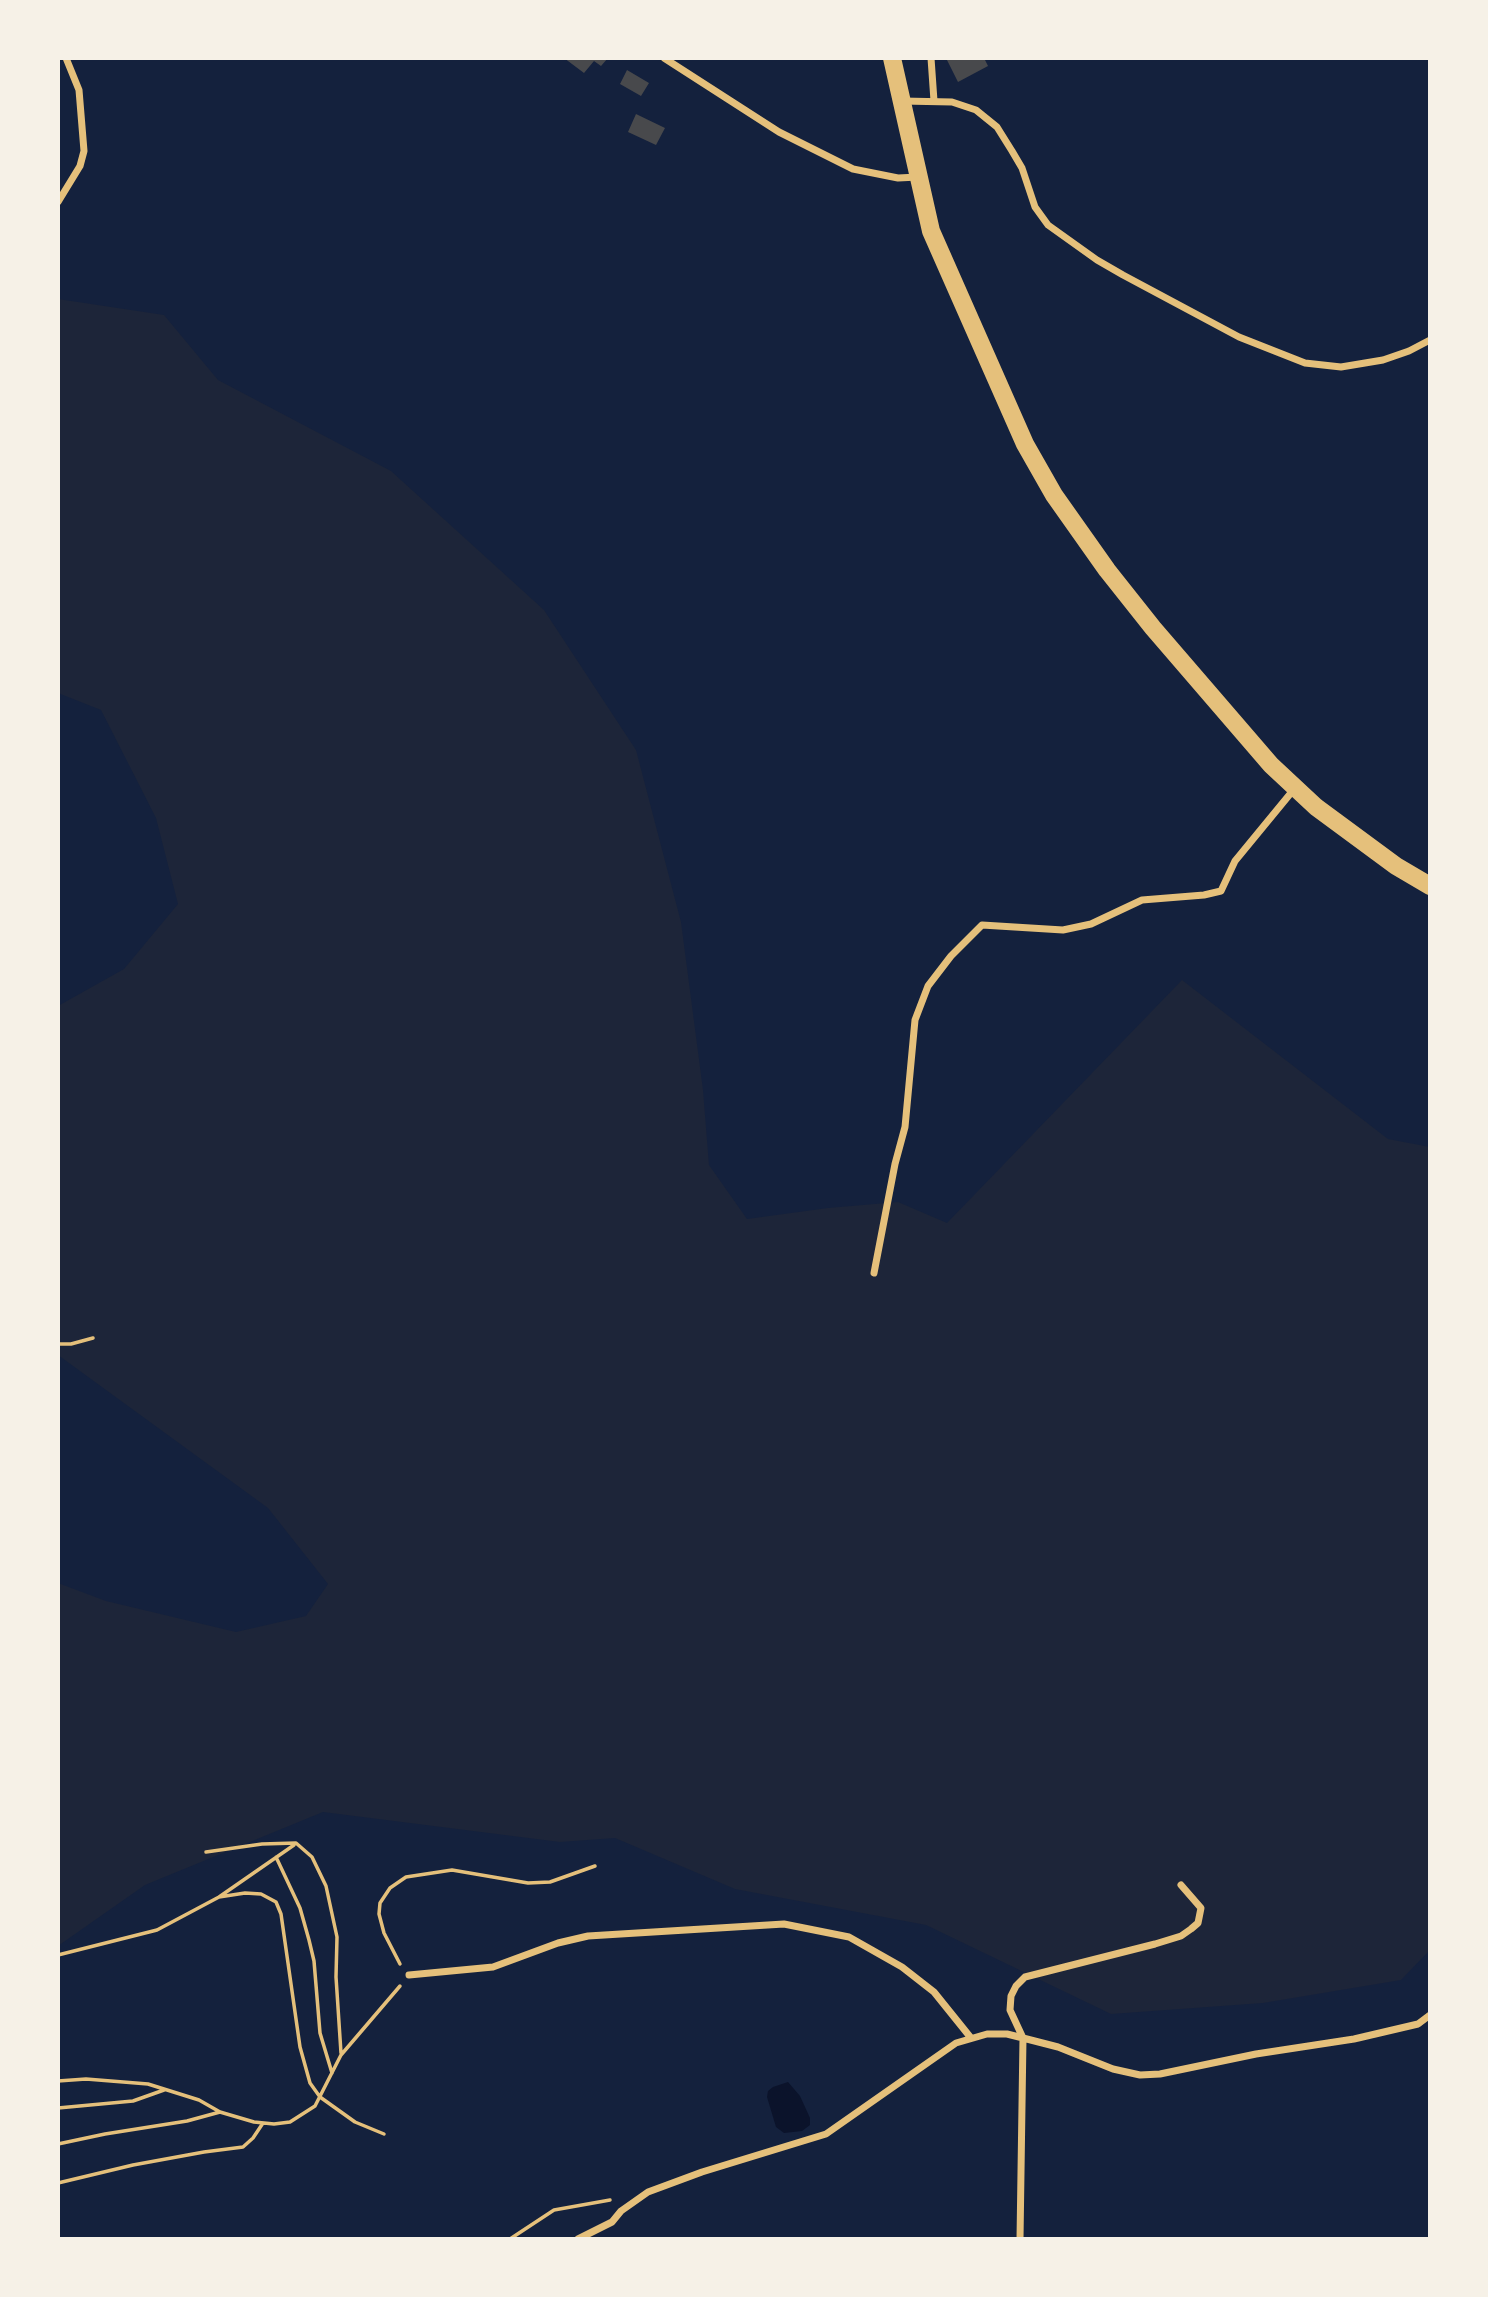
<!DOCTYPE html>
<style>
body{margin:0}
#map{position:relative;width:1488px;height:2297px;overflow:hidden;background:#14213d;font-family:"Golos Text",sans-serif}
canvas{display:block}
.frame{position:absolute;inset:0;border:60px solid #f6f1e7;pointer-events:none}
</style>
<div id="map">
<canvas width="1488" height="2297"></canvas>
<div class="frame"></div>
</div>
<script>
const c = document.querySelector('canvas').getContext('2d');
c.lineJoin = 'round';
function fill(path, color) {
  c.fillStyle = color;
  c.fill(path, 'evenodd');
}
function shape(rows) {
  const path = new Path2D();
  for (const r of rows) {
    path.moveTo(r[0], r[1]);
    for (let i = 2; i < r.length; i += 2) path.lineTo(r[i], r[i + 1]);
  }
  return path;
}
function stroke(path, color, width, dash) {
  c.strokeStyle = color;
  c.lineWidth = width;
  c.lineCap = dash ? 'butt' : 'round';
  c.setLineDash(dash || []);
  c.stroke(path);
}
fill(shape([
 [58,299,164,315,218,380,391,471,544,610,636,750,681,922,703,1090,709,1165,747,1219,828,1208,898,1202,947,1223,1182,980,1388,1139,1430,1147,1430,1950,1401,1980,1263,2003,1111,2014,926,1925,735,1889,615,1838,560,1842,323,1812,145,1885,58,1946,58,1583,106,1601,236,1632,306,1616,328,1584,268,1508,58,1355,58,1006,124,969,178,904,156,818,101,710,58,693]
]), '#1d2539');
fill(shape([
 [788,2082,800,2096,810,2118,810,2125,802,2131,784,2133,776,2127,767,2097,768,2091,773,2087]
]), '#0b132b');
fill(shape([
 [564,58,608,58,601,66,594,61,584,73],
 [946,58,984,58,988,66,958,82],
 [627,70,649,83,641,96,620,84],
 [636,114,665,128,656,145,628,132]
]), '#48494c');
stroke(shape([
 [58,1344,71,1344,93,1338],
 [206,1852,262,1844,296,1843,312,1857,326,1886,337,1937,336,1977,341,2053],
 [276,1857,300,1908,309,1940,314,1961,320,2033,332,2073],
 [219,1897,245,1893,261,1894,276,1902,281,1914,300,2047,310,2083,320,2097,355,2122,384,2134],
 [58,1955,157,1930,219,1897,294,1845],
 [400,1964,384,1933,379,1914,380,1903,390,1888,406,1877,452,1870,528,1883,550,1882,595,1866],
 [58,2081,86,2079,148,2084,199,2100,220,2112,254,2122,274,2124,290,2122,315,2106,341,2055,400,1986],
 [58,2108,133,2101,164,2090],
 [58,2144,105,2134,187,2121,220,2112],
 [58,2183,133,2165,204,2152,243,2147,253,2138,263,2123],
 [510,2239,554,2210,610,2200]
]), '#e5c07b', 3.5);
stroke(shape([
 [664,58,779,132,853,169,898,178,918,177],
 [931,58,934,101],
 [902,101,952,102,976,110,997,127,1012,151,1022,168,1035,207,1048,225,1097,260,1123,275,1239,337,1305,363,1341,367,1383,360,1409,351,1430,340],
 [58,202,80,166,84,151,79,90,66,58],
 [874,1273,895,1164,905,1127,915,1020,928,986,951,956,982,925,1063,930,1091,924,1142,900,1204,895,1221,891,1235,861,1295,788],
 [409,1975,493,1967,558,1943,588,1936,784,1924,849,1937,902,1967,934,1992,971,2038],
 [1023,2038,1010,2010,1011,1996,1016,1986,1025,1977,1155,1944,1181,1936,1191,1929,1198,1923,1201,1908,1181,1885],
 [578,2239,612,2222,621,2211,648,2192,702,2172,826,2134,956,2043,987,2034,1007,2034,1023,2038],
 [1020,2239,1023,2038,1058,2047,1113,2069,1140,2075,1160,2074,1256,2054,1354,2039,1418,2024,1430,2015]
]), '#e5c07b', 7);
stroke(shape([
 [892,58,931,231,1025,444,1054,495,1107,570,1153,628,1271,765,1316,807,1396,866,1430,886]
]), '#e5c07b', 18);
</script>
